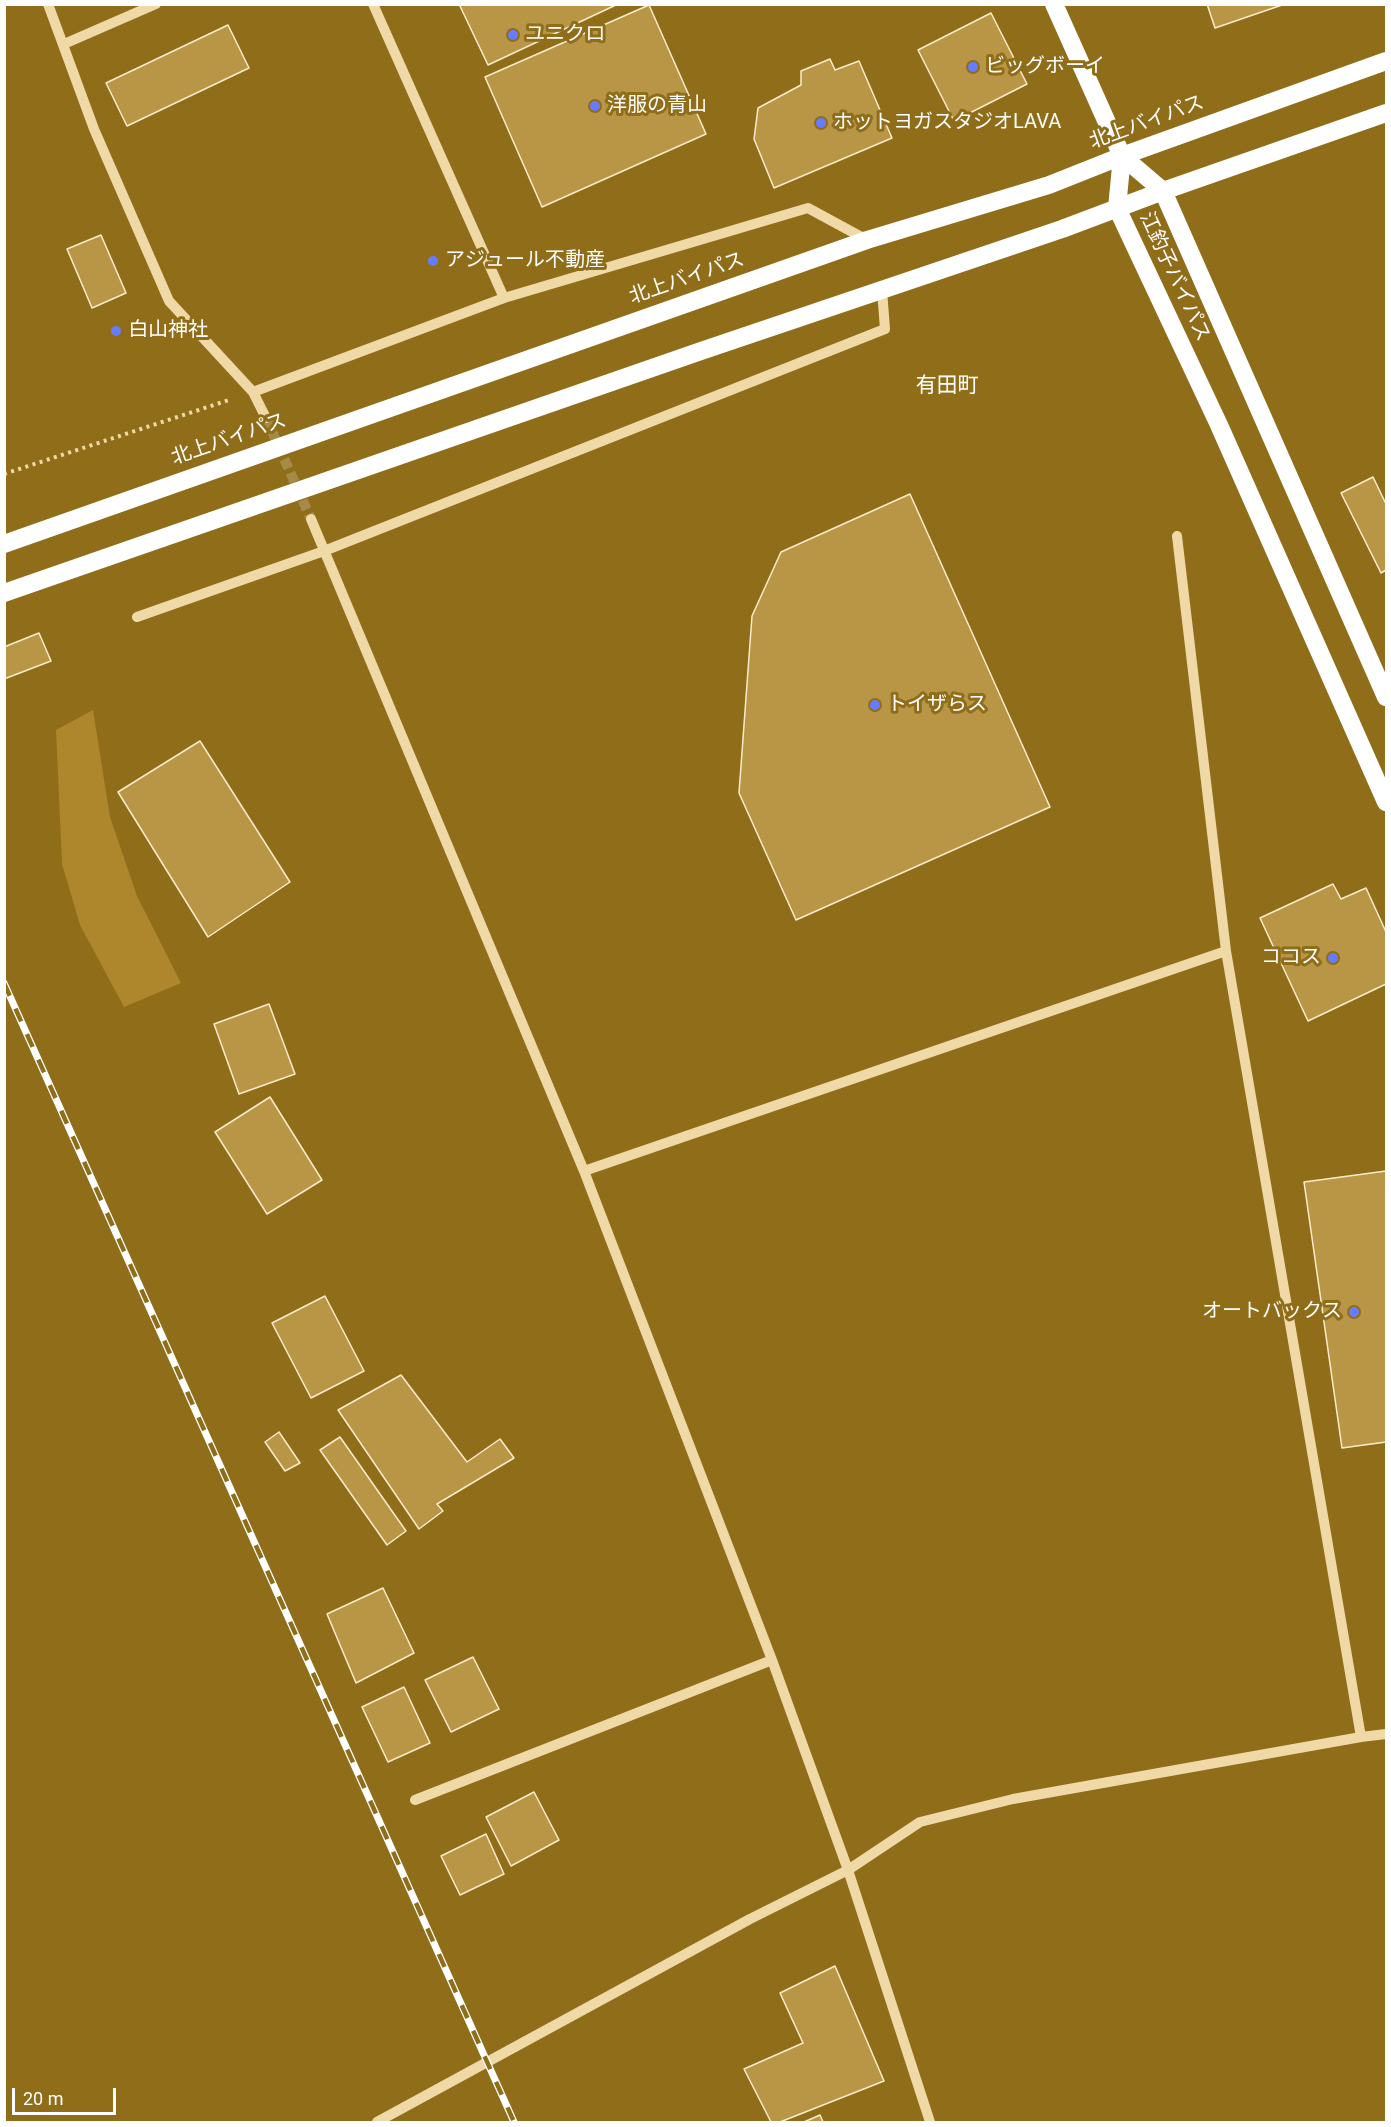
<!DOCTYPE html>
<meta charset="utf-8">
<style>
body{margin:0}
#map{position:relative;width:1391px;height:2127px;overflow:hidden;background:#906d19;font-family:Roboto,sans-serif}
canvas{display:block}
.frame{position:absolute;inset:0;border:6px solid #fff;pointer-events:none}
.scale{position:absolute;left:12px;top:2088px;width:104px;height:27px;box-sizing:border-box;border:3px solid #fff;border-top:0;padding-left:8px;font-size:18px;line-height:21px;white-space:nowrap;color:#fff;-webkit-text-stroke:4px #906d19;paint-order:stroke}
</style>
<div id="map">
<canvas width="1391" height="2127"></canvas>
<div class="frame"></div>
<div class="scale">20 m</div>
</div>
<script>
const c = document.querySelector('canvas').getContext('2d');
c.lineJoin = 'round';
function fill(path, color) {
  c.fillStyle = color;
  c.fill(path, 'evenodd');
}
function shape(rows) {
  const path = new Path2D();
  for (const r of rows) {
    path.moveTo(r[0], r[1]);
    for (let i = 2; i < r.length; i += 2) path.lineTo(r[i], r[i + 1]);
  }
  return path;
}
function stroke(path, color, width, dash) {
  c.strokeStyle = color;
  c.lineWidth = width;
  c.lineCap = dash ? 'butt' : 'round';
  c.setLineDash(dash || []);
  c.stroke(path);
}
function write(font, color, halo, rows, align = 'center') {
  c.font = font + ' Roboto,"Noto Sans JP",sans-serif';
  c.lineWidth = 6;
  c.setLineDash([]);
  c.textBaseline = 'middle';
  c.strokeStyle = halo;
  c.fillStyle = color;
  for (const [text, x, y, turn = 0] of rows) {
    c.save();
    c.translate(x, y);
    c.rotate((+turn || 0) * Math.PI / 180);
    c.textAlign = isNaN(turn) ? turn : align;
    if (halo) c.strokeText(text, 0, 0);
    c.fillText(text, 0, 0);
    c.restore();
  }
}
fill(shape([
 [93,710,110,817,137,896,181,983,124,1007,80,925,62,864,56,730]
]), '#ae862c');
const building = shape([
 [459,4,618,4,488,65,459,4],
 [1207,4,1285,4,1215,28,1207,4],
 [649,5,706,134,542,207,485,77,649,5],
 [991,13,1027,84,954,121,918,50,991,13],
 [228,25,249,68,127,126,106,83,228,25],
 [830,59,835,70,859,61,892,138,774,188,754,139,758,108,801,85,801,71,830,59],
 [101,235,126,293,92,308,67,249,101,235],
 [1373,477,1386,504,1386,570,1381,573,1341,493,1373,477],
 [910,494,1050,807,796,920,739,793,752,616,781,552,910,494],
 [39,633,51,661,4,679,4,647,39,633],
 [200,741,290,882,208,937,118,792,200,741],
 [1333,884,1341,899,1366,888,1386,932,1386,984,1308,1021,1260,918,1333,884],
 [269,1004,295,1074,239,1094,214,1024,269,1004],
 [270,1097,322,1180,267,1214,215,1132,270,1097],
 [1386,1171,1386,1442,1342,1448,1304,1182,1386,1171],
 [325,1296,364,1371,311,1398,272,1323,325,1296],
 [401,1375,467,1462,500,1439,514,1458,437,1504,443,1511,419,1529,338,1410,401,1375],
 [279,1432,300,1463,285,1471,265,1442,279,1432],
 [340,1437,406,1531,387,1545,320,1450,340,1437],
 [383,1588,414,1653,356,1683,327,1614,383,1588],
 [473,1657,499,1709,451,1732,425,1680,473,1657],
 [404,1687,430,1743,388,1762,362,1707,404,1687],
 [534,1792,559,1840,511,1866,486,1817,534,1792],
 [486,1834,504,1874,460,1895,441,1856,486,1834],
 [835,1966,884,2081,780,2122,771,2122,744,2069,803,2043,780,1993,835,1966],
 [820,2115,823,2122,804,2122,820,2115]
]);
fill(building, '#b99646');
stroke(building, '#fbecce', 1.5);
stroke(shape([
 [266,418,311,519]
]), '#a68a47', 10, [10, 5]);
stroke(shape([
 [4,474,229,400]
]), '#efd9a7', 4, [3, 4.5]);
stroke(shape([
 [48,4,94,129,169,301,253,392,266,418],
 [373,4,504,298],
 [64,44,156,4],
 [253,392,504,298,808,208,867,240],
 [311,519,584,1171,772,1660,848,1870,930,2122],
 [1177,536,1226,951,1361,1737],
 [137,617,324,551,885,329,882,290],
 [584,1171,1226,951],
 [415,1800,772,1660],
 [377,2122,750,1919,848,1870,920,1822,1013,1799,1361,1737,1386,1734]
]), '#efd9a7', 10);
stroke(shape([
 [1054,4,1122,156,1163,191,1386,697],
 [1122,156,1117,208,1219,425,1386,802],
 [4,544,867,240,1049,185,1122,156,1386,61],
 [4,593,701,351,1062,229,1163,191,1386,113]
]), '#fff', 18);
const rail = shape([
 [4,983,514,2122]
]);
stroke(rail, '#fff', 7);
stroke(rail, '#906d19', 4.5, [14]);
for (const [x, y, r, color] of [
 [513,35,6,"#657cff"],
 [973,67,6,"#657cff"],
 [595,106,6,"#657cff"],
 [821,123,6,"#657cff"],
 [433,261,6,"#657cff"],
 [116,331,6,"#657cff"],
 [875,705,6,"#657cff"],
 [1333,958,6,"#657cff"],
 [1354,1312,6,"#657cff"]
]) {
  const dot = new Path2D();
  dot.arc(x, y, r, 0, 2 * Math.PI);
  c.fillStyle = color;
  c.fill(dot);
  stroke(dot, '#906d19', 2);
}
write('20px', '#fff', '#906d19', [
 ["ユニクロ",525,35],
 ["ビッグボーイ",985,67],
 ["洋服の青山",607,106],
 ["ホットヨガスタジオLAVA",833,123],
 ["アジュール不動産",445,261],
 ["白山神社",128,331],
 ["トイザらス",887,705],
 ["ココス",1321,958,"right"],
 ["オートバックス",1342,1312,"right"]
], 'left');
write('20px', '#fff', '#906d19', [
 ["北上バイパス",1147,123,-20],
 ["江釣子バイパス",1174,277,65],
 ["北上バイパス",687,279,-19],
 ["北上バイパス",229,440,-19]
]);
write('21px', '#fff', '#906d19', [
 ["有田町",947,387]
]);
</script>
